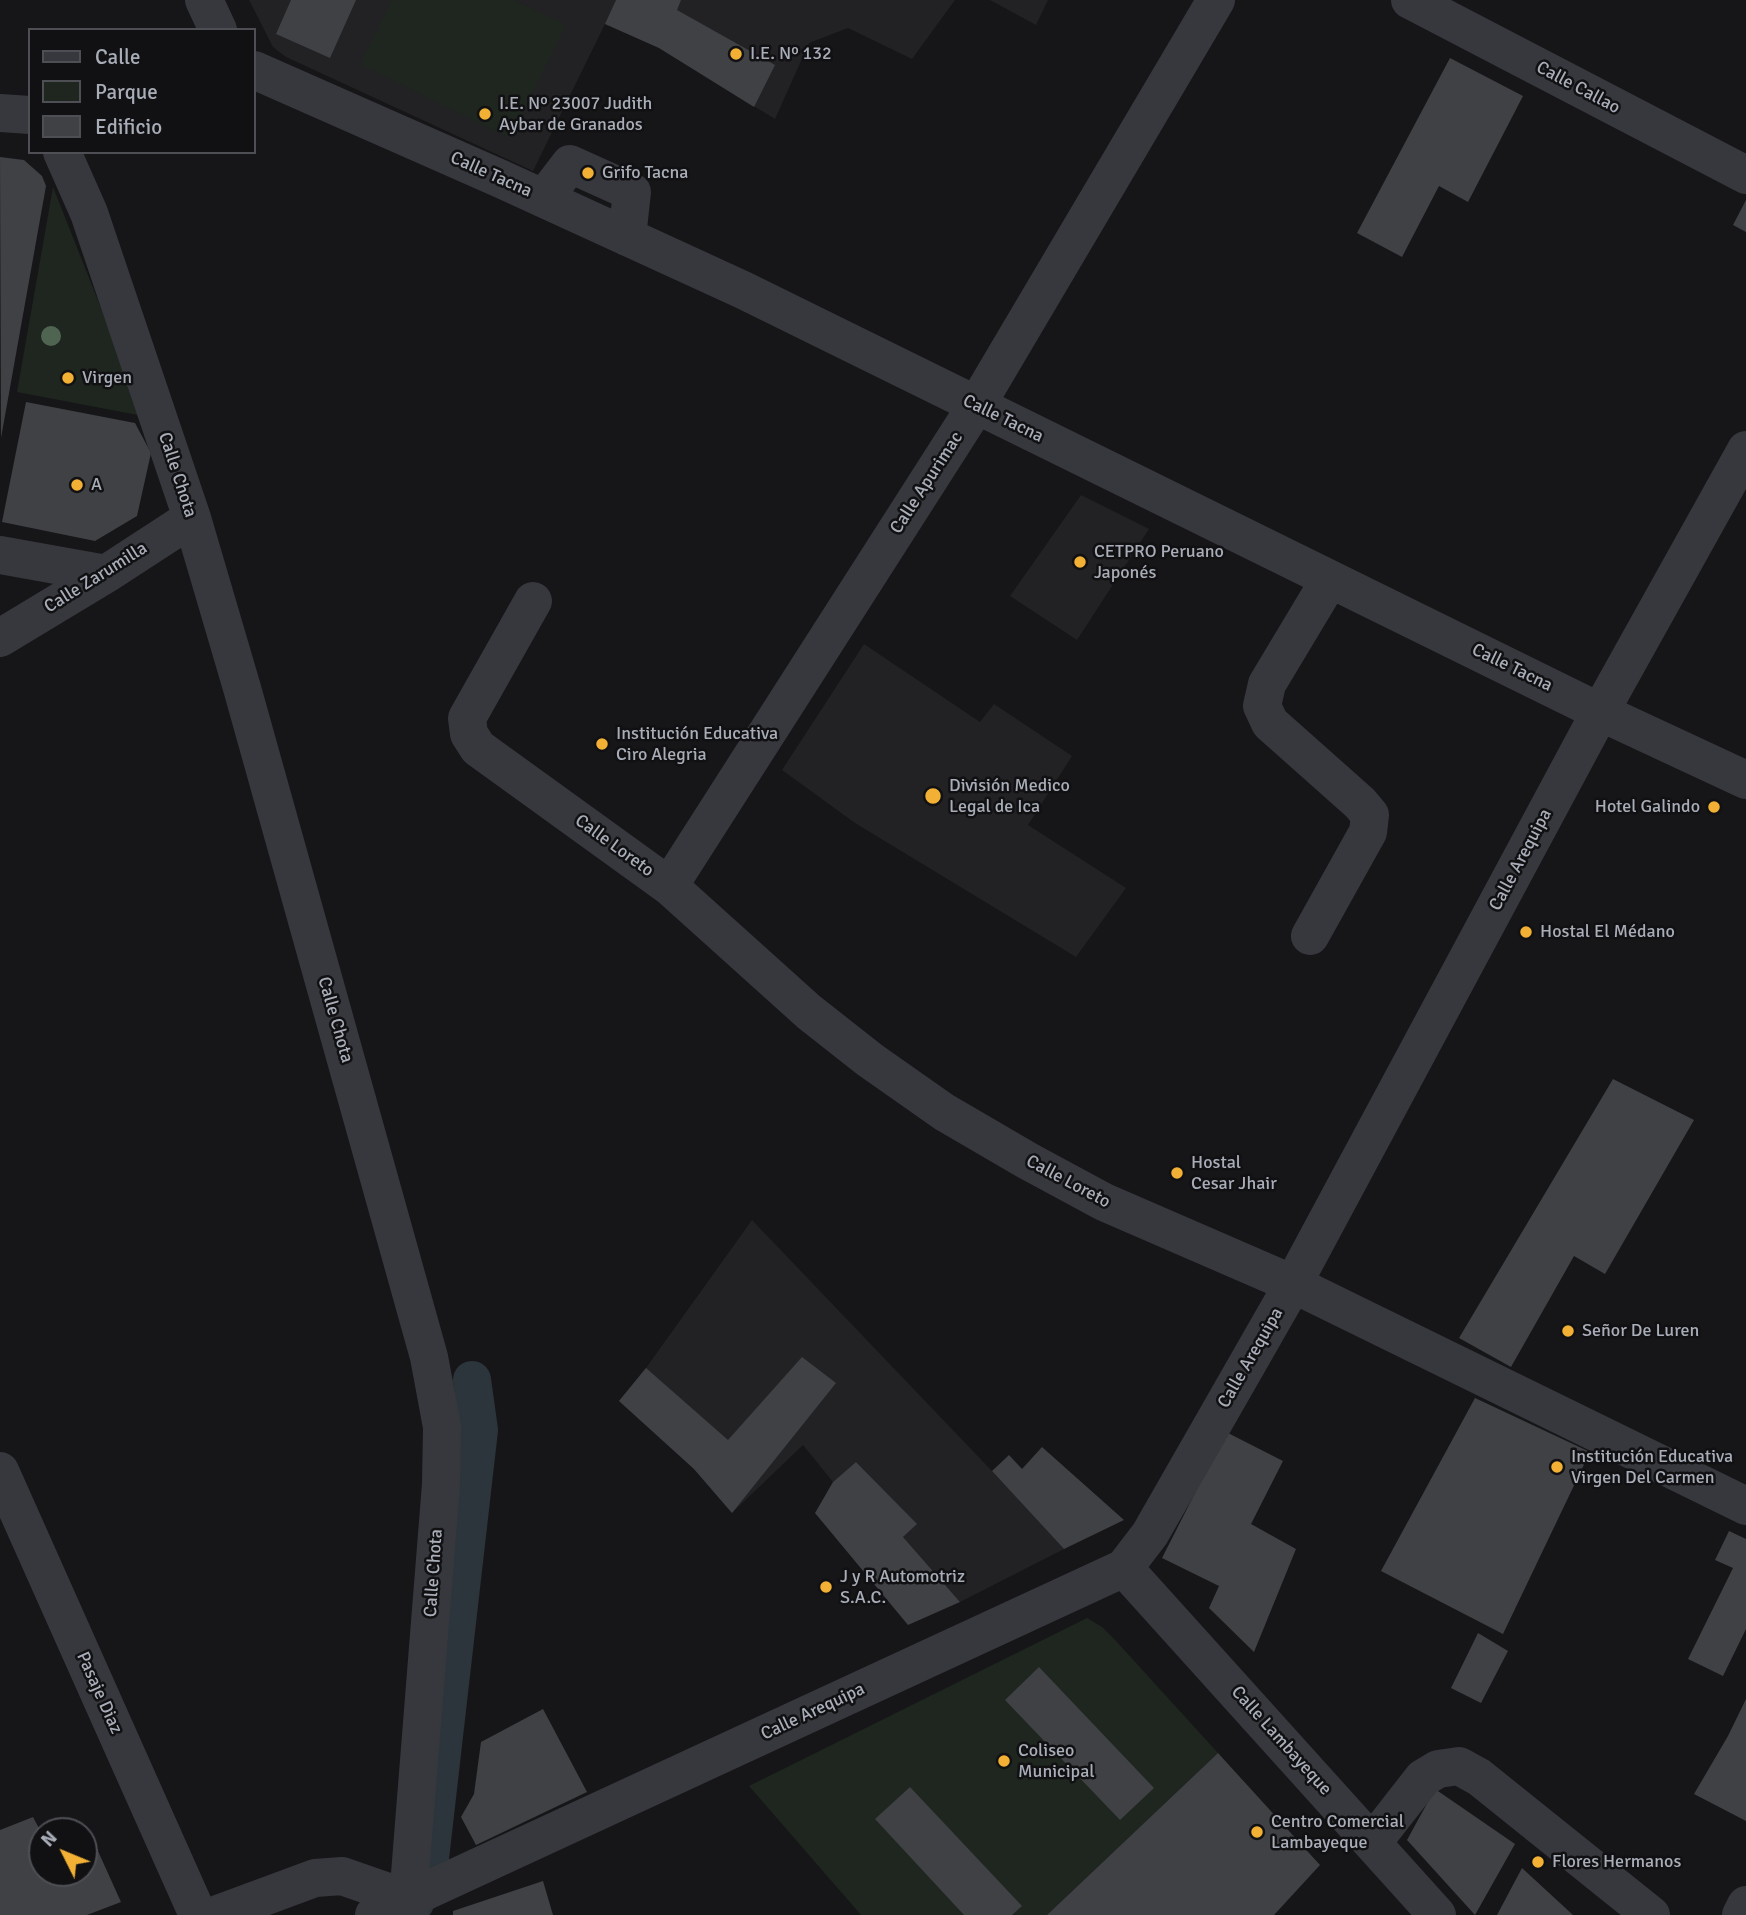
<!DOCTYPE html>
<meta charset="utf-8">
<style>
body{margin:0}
#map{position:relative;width:1746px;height:1915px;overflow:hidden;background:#161618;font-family:Signika,sans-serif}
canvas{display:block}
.legend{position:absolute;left:28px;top:28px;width:228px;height:126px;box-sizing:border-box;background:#111113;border:2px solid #4d4f55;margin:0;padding:9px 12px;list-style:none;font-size:21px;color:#a8adb8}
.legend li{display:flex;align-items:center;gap:14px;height:35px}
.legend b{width:35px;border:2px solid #4d4f55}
.north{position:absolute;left:28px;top:1817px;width:70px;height:70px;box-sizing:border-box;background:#111113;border:2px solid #4d4f55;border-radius:50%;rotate:313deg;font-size:19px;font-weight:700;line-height:28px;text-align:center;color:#a8adb8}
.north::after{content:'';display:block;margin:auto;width:24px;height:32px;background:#f2b134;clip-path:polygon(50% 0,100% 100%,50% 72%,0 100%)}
</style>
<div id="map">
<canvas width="1746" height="1915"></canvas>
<ul class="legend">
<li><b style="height:9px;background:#37383d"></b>Calle</li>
<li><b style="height:19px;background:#1e261f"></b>Parque</li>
<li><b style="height:19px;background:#404145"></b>Edificio</li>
</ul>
<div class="north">N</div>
</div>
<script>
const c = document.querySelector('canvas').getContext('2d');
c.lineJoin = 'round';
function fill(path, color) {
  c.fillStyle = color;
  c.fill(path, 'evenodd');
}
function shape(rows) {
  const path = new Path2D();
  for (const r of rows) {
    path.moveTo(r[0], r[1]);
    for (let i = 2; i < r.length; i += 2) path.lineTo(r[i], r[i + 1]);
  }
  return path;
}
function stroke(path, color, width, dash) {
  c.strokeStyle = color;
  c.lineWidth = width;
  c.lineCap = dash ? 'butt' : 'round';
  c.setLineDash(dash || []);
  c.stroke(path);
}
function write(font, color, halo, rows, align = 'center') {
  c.font = font + ' Signika,sans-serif';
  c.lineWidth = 5;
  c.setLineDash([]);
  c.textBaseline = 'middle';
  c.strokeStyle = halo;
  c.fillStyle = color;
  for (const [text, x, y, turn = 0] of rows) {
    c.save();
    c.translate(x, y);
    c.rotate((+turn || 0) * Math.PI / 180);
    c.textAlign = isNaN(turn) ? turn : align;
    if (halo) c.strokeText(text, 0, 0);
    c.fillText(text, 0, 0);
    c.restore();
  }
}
fill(shape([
 [249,0,955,0,912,59,848,28,809,43,775,119,659,48,605,24,533,171,286,57,273,47],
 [990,0,1048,0,1036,25],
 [1081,495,1149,529,1077,640,1010,596],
 [864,644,980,722,994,704,1072,756,1028,825,1126,888,1076,957,855,823,782,770],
 [752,1220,992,1471,1064,1549,960,1602,903,1537,916,1524,856,1462,833,1482,803,1445,732,1513,694,1469,619,1401,646,1368]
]), '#222225');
fill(shape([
 [392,0,514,0,566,25,510,138,360,64],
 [53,187,120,356,143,416,17,392],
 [1087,1618,1102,1627,1116,1641,1218,1753,1047,1915,861,1915,749,1786]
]), '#1e261f');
stroke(shape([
 [415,1903,430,1858,479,1430,472,1380]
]), '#2c353c', 38);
fill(shape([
 [291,0,356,0,330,58,276,34],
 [616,0,681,0,677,10,775,65,754,107,659,48,605,24],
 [1450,58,1523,96,1468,202,1439,186,1402,257,1357,233],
 [0,157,24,160,42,176,46,186,1,438],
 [1746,200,1746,232,1733,225],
 [26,402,135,423,151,453,137,516,95,541,2,522],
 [1613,1079,1694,1120,1605,1274,1574,1256,1511,1367,1459,1338],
 [802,1357,836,1383,732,1513,694,1469,619,1401,646,1368,728,1440],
 [1475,1398,1590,1452,1503,1634,1381,1571],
 [1226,1432,1283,1461,1251,1524,1296,1549,1254,1652,1209,1608,1219,1586,1162,1558],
 [1042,1447,1124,1520,1064,1549,992,1471,1009,1455,1022,1469],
 [856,1462,917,1524,903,1537,960,1602,908,1625,815,1513,833,1482],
 [1729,1531,1746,1539,1746,1629,1723,1676,1688,1659,1733,1568,1715,1560],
 [1478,1633,1508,1651,1481,1703,1451,1688],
 [1039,1667,1154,1788,1120,1820,1005,1700],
 [1746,1699,1746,1821,1694,1794,1728,1736],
 [543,1709,587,1792,476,1845,461,1817,474,1794,481,1742],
 [1218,1753,1320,1865,1274,1915,1047,1915],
 [910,1787,1022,1906,1012,1915,964,1915,875,1819],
 [1435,1789,1515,1844,1475,1915,1407,1840],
 [33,1817,42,1834,42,1873,84,1873,84,1843,93,1840,121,1902,87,1915,0,1915,0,1830],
 [1522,1868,1573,1915,1497,1915],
 [543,1881,553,1915,453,1915,453,1911]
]), '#404145');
stroke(shape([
 [204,0,218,30],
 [1410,0,1746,175],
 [254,70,501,179,743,290,1600,712,1746,780],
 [0,113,30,115],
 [62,152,89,213,192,518,242,688,429,1357,442,1427,441,1484,408,1899,410,1915],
 [544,198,570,164,632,192,627,237],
 [0,555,106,574],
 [533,601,467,718,469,734,478,748,669,886,809,1012,870,1060,944,1112,1028,1161,1104,1202,1293,1284,1746,1506],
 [0,638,106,574,192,518],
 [669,886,976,406,1216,0],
 [1310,936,1368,832,1370,815,1360,803,1270,723,1262,706,1267,684,1330,579],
 [0,1471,198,1915],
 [1124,1568,1437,1915],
 [1373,1842,1423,1778,1438,1769,1459,1766,1479,1777,1651,1915],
 [215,1915,315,1878,342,1876,408,1899],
 [374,1915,1124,1568,1150,1534,1293,1284,1600,712,1746,450],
 [1741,1915,1746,1905]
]), '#37383d', 38);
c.fillStyle = '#506452';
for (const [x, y] of [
 [51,336]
]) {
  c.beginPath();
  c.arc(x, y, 10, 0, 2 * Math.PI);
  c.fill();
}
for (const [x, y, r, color] of [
 [736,54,7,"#f2b134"],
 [485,114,7,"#f2b134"],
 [588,173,7,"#f2b134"],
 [68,378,7,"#f2b134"],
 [77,485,7,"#f2b134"],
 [1080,562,7,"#f2b134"],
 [602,744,7,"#f2b134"],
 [933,796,9,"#f2b134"],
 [1714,807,7,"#f2b134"],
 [1526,932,7,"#f2b134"],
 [1177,1173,7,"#f2b134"],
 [1568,1331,7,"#f2b134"],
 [1557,1467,7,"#f2b134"],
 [826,1587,7,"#f2b134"],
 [1004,1761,7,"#f2b134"],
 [1257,1832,7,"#f2b134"],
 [1538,1862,7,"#f2b134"]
]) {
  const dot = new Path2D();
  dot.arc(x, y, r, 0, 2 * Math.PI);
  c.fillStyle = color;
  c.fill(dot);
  stroke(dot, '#111113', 2.5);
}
write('18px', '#a8adb8', '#111113', [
 ["I.E. Nº 132",750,54],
 ["I.E. Nº 23007 Judith",499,104],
 ["Aybar de Granados",499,125],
 ["Grifo Tacna",602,173],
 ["Virgen",82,378],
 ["A",91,485],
 ["CETPRO Peruano",1094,552],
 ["Japonés",1094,573],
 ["Institución Educativa",616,734],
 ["Ciro Alegria",616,755],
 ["División Medico",949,786],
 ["Legal de Ica",949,807],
 ["Hotel Galindo",1700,807,"right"],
 ["Hostal El Médano",1540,932],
 ["Hostal",1191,1163],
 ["Cesar Jhair",1191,1184],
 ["Señor De Luren",1582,1331],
 ["Institución Educativa",1571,1457],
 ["Virgen Del Carmen",1571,1478],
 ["J y R Automotriz",840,1577],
 ["S.A.C.",840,1598],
 ["Coliseo",1018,1751],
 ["Municipal",1018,1772],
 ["Centro Comercial",1271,1822],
 ["Lambayeque",1271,1843],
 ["Flores Hermanos",1552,1862]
], 'left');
write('18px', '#a8adb8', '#111113', [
 ["Calle Callao",1578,88,28],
 ["Calle Tacna",491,175,24],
 ["Calle Tacna",1003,419,26],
 ["Calle Chota",177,475,72],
 ["Calle Apurimac",927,483,-57],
 ["Calle Zarumilla",96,578,-32],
 ["Calle Tacna",1512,668,26],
 ["Calle Loreto",614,846,36],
 ["Calle Arequipa",1521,860,-62],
 ["Calle Chota",335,1020,74],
 ["Calle Loreto",1068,1182,28],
 ["Calle Arequipa",1251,1358,-60],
 ["Calle Chota",434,1573,-86],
 ["Pasaje Diaz",99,1693,66],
 ["Calle Arequipa",813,1712,-25],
 ["Calle Lambayeque",1281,1741,48]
]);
</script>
